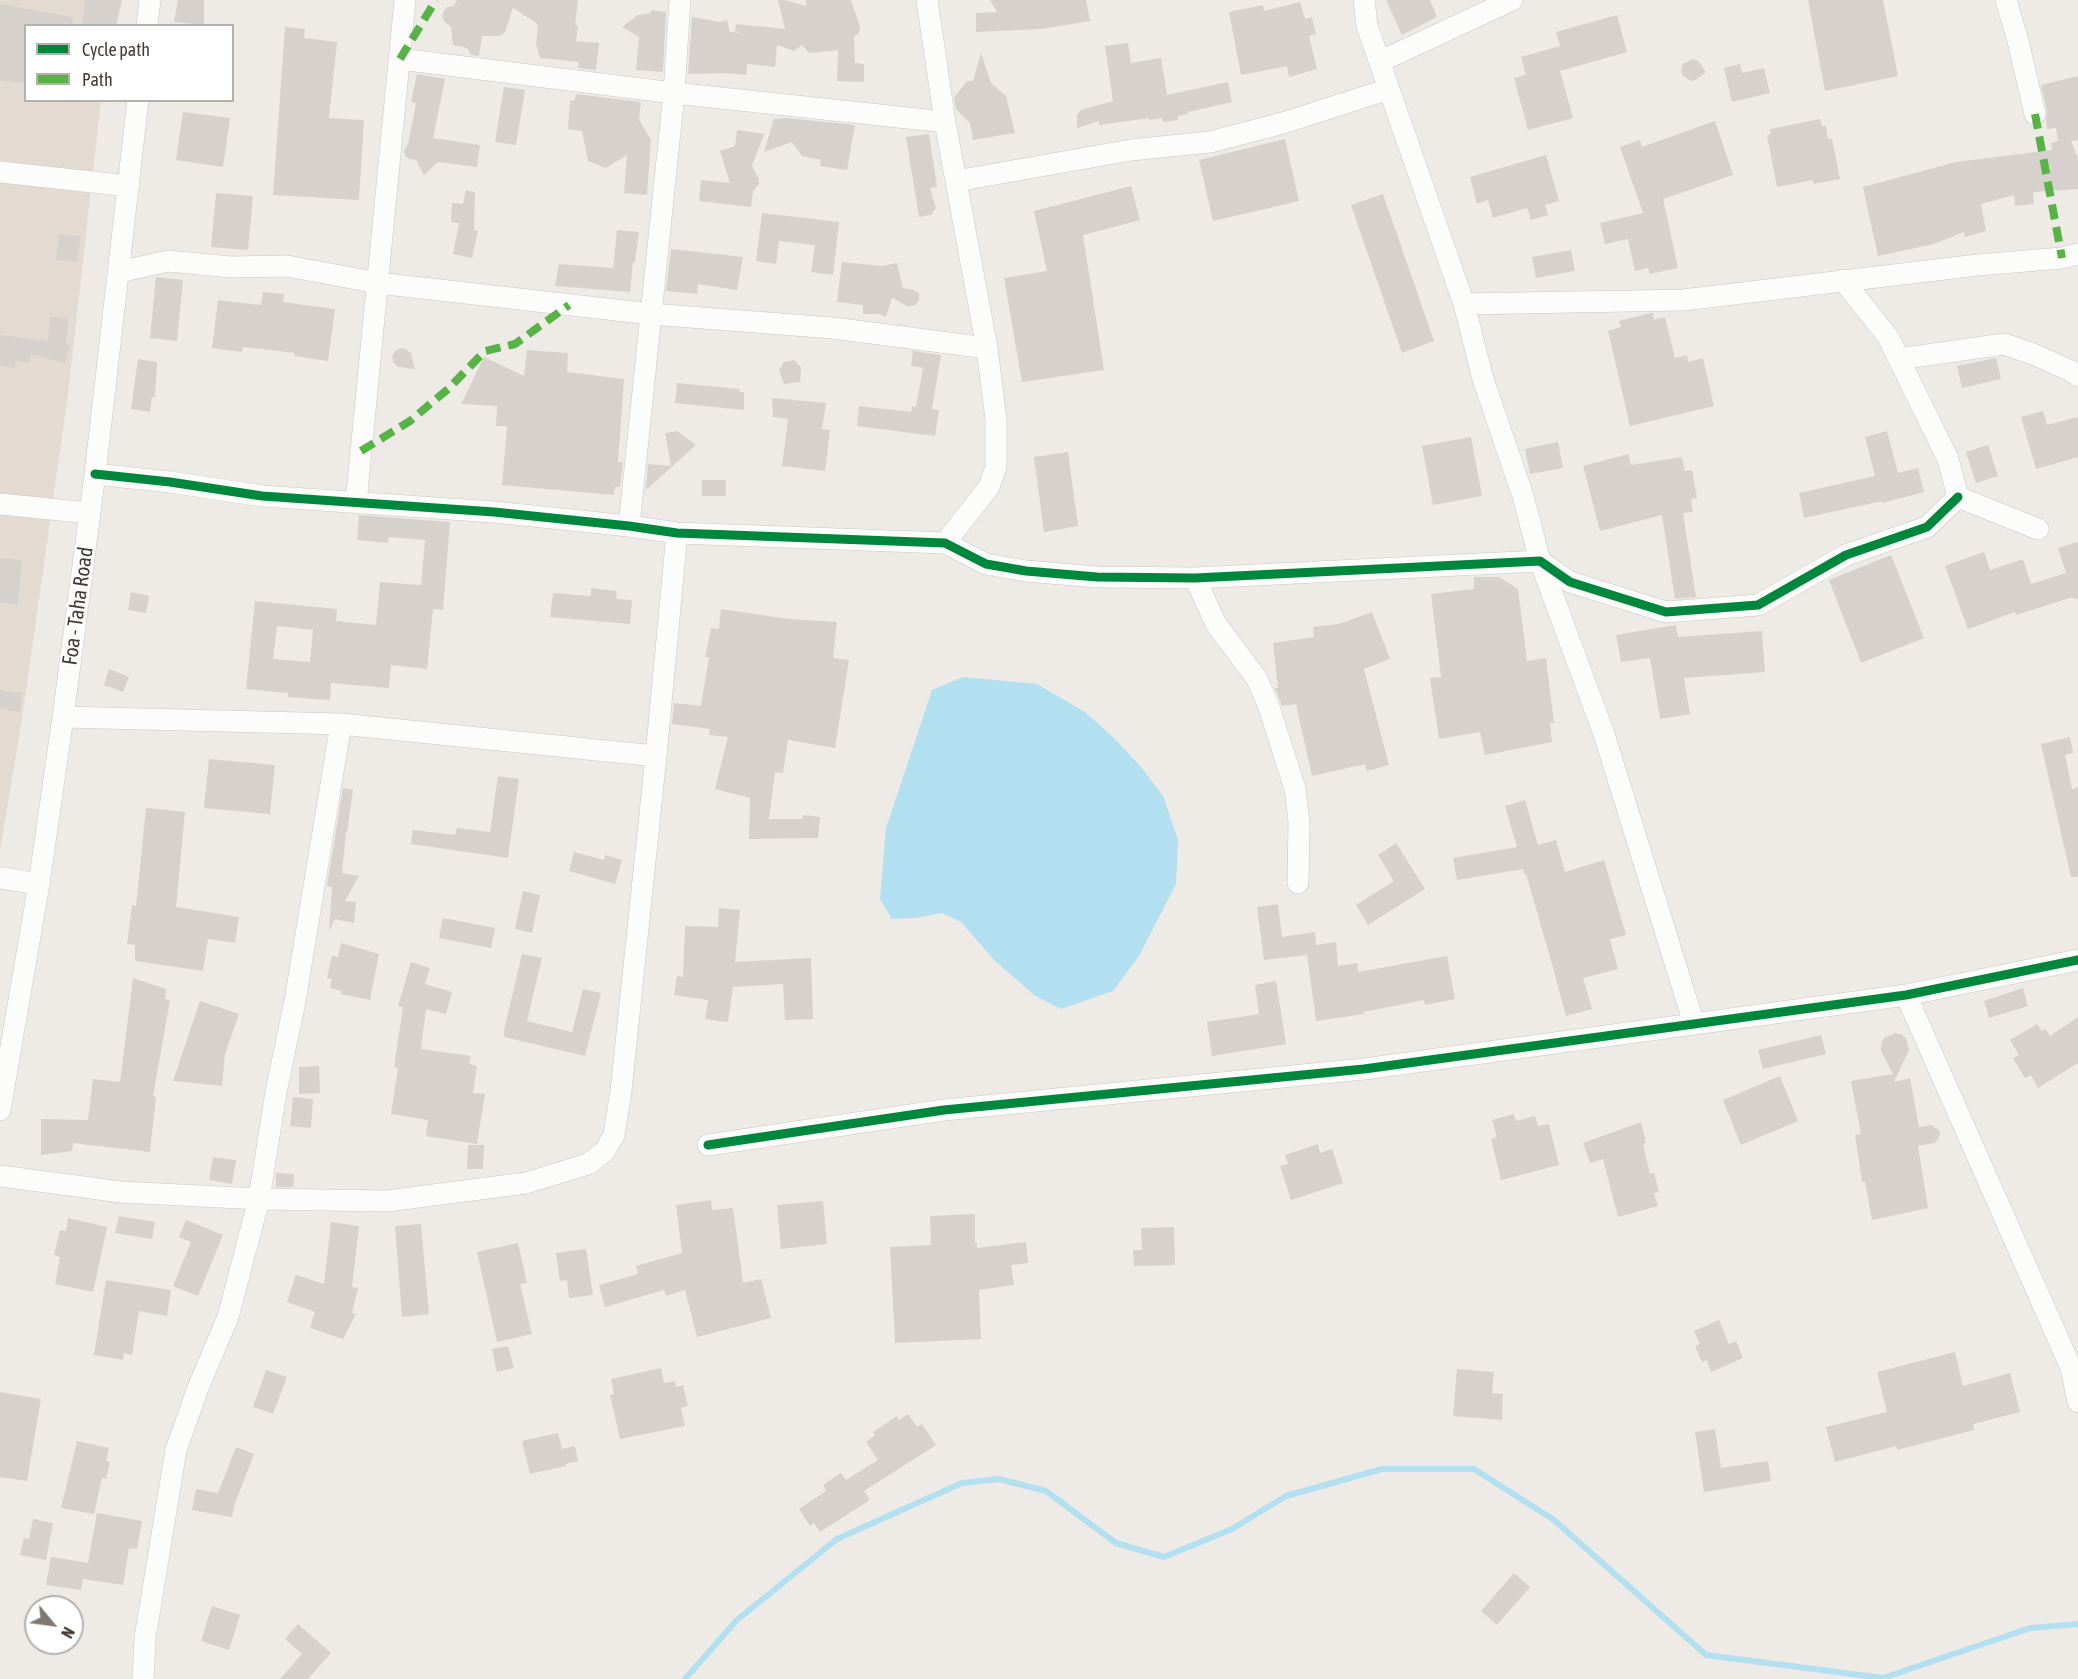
<!DOCTYPE html>
<style>
body{margin:0}
#map{position:relative;width:2078px;height:1679px;overflow:hidden;background:#eeeae6;font-family:"Asap Condensed",sans-serif}
canvas{display:block}
.legend{position:absolute;left:24px;top:24px;width:210px;height:78px;box-sizing:border-box;background:#fff;border:2px solid #b4b1ad;margin:0;padding:8px 10px;list-style:none;font-size:18px;color:#443b32}
.legend li{display:flex;align-items:center;gap:12px;height:30px}
.legend b{width:30px;border:2px solid #b4b1ad}
.north{position:absolute;left:24px;top:1595px;width:60px;height:60px;box-sizing:border-box;background:#fff;border:2px solid #b4b1ad;border-radius:50%;rotate:119deg;font-size:16px;font-weight:700;line-height:24px;text-align:center;color:#443b32}
.north::after{content:'';display:block;margin:auto;width:21px;height:27px;background:#807871;clip-path:polygon(50% 0,100% 100%,50% 72%,0 100%)}
</style>
<div id="map">
<canvas width="2078" height="1679"></canvas>
<ul class="legend">
<li><b style="height:8px;background:#00873e"></b>Cycle path</li>
<li><b style="height:8px;background:#57b346"></b>Path</li>
</ul>
<div class="north">N</div>
</div>
<script>
const c = document.querySelector('canvas').getContext('2d');
c.lineJoin = 'round';
function fill(path, color) {
  c.fillStyle = color;
  c.fill(path, 'evenodd');
}
function shape(rows) {
  const path = new Path2D();
  for (const r of rows) {
    path.moveTo(r[0], r[1]);
    for (let i = 2; i < r.length; i += 2) path.lineTo(r[i], r[i + 1]);
  }
  return path;
}
function stroke(path, color, width, dash) {
  c.strokeStyle = color;
  c.lineWidth = width;
  c.lineCap = dash ? 'butt' : 'round';
  c.setLineDash(dash || []);
  c.stroke(path);
}
function write(font, color, halo, rows, align = 'center') {
  c.font = font + ' "Asap Condensed",sans-serif';
  c.lineWidth = 5;
  c.setLineDash([]);
  c.textBaseline = 'middle';
  c.strokeStyle = halo;
  c.fillStyle = color;
  for (const [text, x, y, turn = 0] of rows) {
    c.save();
    c.translate(x, y);
    c.rotate((+turn || 0) * Math.PI / 180);
    c.textAlign = isNaN(turn) ? turn : align;
    if (halo) c.strokeText(text, 0, 0);
    c.fillText(text, 0, 0);
    c.restore();
  }
}
fill(shape([
 [0,0,113,0,110,25,26,26,26,100,101,101,67,402,22,719,0,851]
]), '#e3dbd2');
fill(shape([
 [963,677,1037,684,1085,712,1114,738,1141,767,1163,796,1178,840,1176,884,1139,956,1113,991,1061,1009,1034,995,995,961,961,922,942,913,915,918,892,919,880,899,886,828,932,690]
]), '#b2e0f0');
stroke(shape([
 [685,1679,737,1620,837,1539,962,1483,999,1479,1046,1491,1116,1543,1164,1557,1232,1529,1286,1496,1382,1469,1474,1469,1554,1520,1706,1655,1883,1678,2030,1628,2078,1624]
]), '#b2e0f0', 6);
fill(shape([
 [85,0,122,0,116,26,82,26],
 [178,0,204,0,204,25,174,22],
 [457,0,578,0,575,25,578,26,576,41,599,43,596,70,578,68,579,62,540,58,536,44,538,24,513,8,505,32,500,36,482,36,479,56,471,55,467,48,453,45,451,27,444,21,442,16,444,11,447,7,454,6],
 [778,0,785,0,806,6,806,0,851,0,860,27,859,33,854,37,855,63,864,64,864,82,837,81,838,50,809,53,802,45,794,51,777,45,775,67,747,64,746,75,723,73,688,74,692,17,720,22,727,20,730,32,741,33,735,31,736,24,785,29],
 [990,0,1086,0,1090,21,1041,29,976,32,976,13,997,12],
 [1386,0,1430,0,1437,17,1402,35],
 [1808,0,1883,0,1898,76,1825,91],
 [1300,2,1305,19,1312,17,1316,34,1309,36,1317,69,1289,77,1287,66,1241,75,1229,12,1263,5,1264,11],
 [0,4,73,17,72,26,26,26,26,84,0,80],
 [651,10,666,12,663,72,636,70,639,37,622,27,638,15,651,13],
 [1617,15,1627,52,1560,71,1573,118,1528,130,1514,78,1526,75,1521,57,1560,46,1556,32],
 [285,27,305,29,304,38,337,42,329,118,364,120,359,200,273,195],
 [1128,43,1131,63,1161,58,1167,95,1228,82,1232,102,1188,112,1188,114,1178,116,1178,120,1163,122,1162,118,1149,120,1149,118,1099,125,1099,121,1077,128,1077,115,1081,110,1113,101,1105,46],
 [981,53,991,83,1006,96,1015,133,973,140,970,123,956,109,954,98,967,81,973,81],
 [1693,59,1698,61,1706,72,1696,80,1691,81,1682,75,1681,69,1683,64],
 [1740,64,1742,73,1764,68,1770,93,1732,102,1724,68],
 [417,74,445,79,433,138,480,145,477,167,438,162,424,175,416,160,410,159,405,156,404,151,408,144,416,103,411,102],
 [2078,76,2078,140,2071,141,2078,158,2078,189,2033,192,2034,204,2015,206,2014,195,1981,204,1986,231,1965,237,1964,232,1934,244,1878,256,1863,187,1956,162,2052,150,2051,143,2058,141,2056,128,2047,129,2046,120,2047,111,2041,85],
 [504,87,525,90,516,145,495,142],
 [576,94,641,102,639,120,651,140,647,195,624,193,627,155,606,168,588,161,582,131,568,129,570,101,575,100],
 [183,112,230,118,223,167,176,160],
 [786,118,855,125,847,170,820,166,821,160,802,156,792,142,764,152,774,119],
 [1820,119,1822,126,1826,126,1828,139,1832,139,1840,179,1813,184,1813,180,1777,187,1767,135,1771,134,1770,129],
 [1715,121,1733,175,1663,199,1678,268,1650,274,1648,268,1635,271,1628,239,1605,244,1600,223,1643,213,1620,147,1640,140,1642,147],
 [737,130,764,134,752,166,759,179,759,184,753,191,751,207,699,201,701,180,730,183,720,151,735,146],
 [929,134,937,187,930,188,936,208,931,215,919,217,906,137],
 [1285,139,1299,201,1213,221,1199,160],
 [1546,155,1559,201,1545,205,1548,215,1531,220,1527,208,1493,218,1488,200,1477,204,1470,177],
 [1131,186,1140,220,1083,235,1104,370,1022,382,1004,278,1047,271,1034,211],
 [466,190,475,192,474,230,478,231,472,258,453,254,459,223,451,222,452,203,463,204],
 [216,193,253,196,248,250,211,247],
 [1383,194,1434,341,1402,353,1351,205],
 [762,213,839,222,833,275,811,272,815,245,779,241,776,264,756,261],
 [617,230,639,232,635,262,633,262,630,292,555,286,559,264,613,268],
 [59,234,81,236,77,262,56,260],
 [671,249,743,257,737,290,698,284,697,294,666,291],
 [1571,250,1575,271,1536,278,1532,257],
 [842,262,882,266,897,263,903,288,914,290,919,294,919,300,915,305,909,307,892,298,886,317,879,314,863,314,863,305,837,302],
 [156,277,183,280,177,341,150,338],
 [263,292,284,294,283,302,335,309,328,361,294,356,295,353,243,347,242,352,212,348,218,300,261,305],
 [1651,313,1653,313,1654,320,1665,317,1675,358,1687,355,1688,362,1703,358,1714,406,1630,426,1608,331,1621,327,1619,321],
 [50,317,68,319,66,344,70,345,65,363,31,354,29,363,16,361,15,368,0,366,0,335,48,341],
 [400,348,406,349,411,353,415,369,398,367,394,363,392,357,395,351],
 [527,350,568,353,567,372,624,379,618,462,623,462,620,487,615,487,614,495,502,485,507,426,496,426,497,406,461,404,484,357,524,376],
 [913,351,941,355,932,409,939,410,935,436,857,426,859,406,911,412,912,406,916,407,923,368,911,366],
 [1996,358,2001,379,1962,388,1957,366],
 [138,359,157,362,155,397,152,397,150,412,131,409],
 [794,360,801,367,800,382,784,384,779,370,784,362],
 [677,383,740,389,739,392,744,392,744,410,675,403],
 [772,398,826,403,822,429,830,430,825,471,782,466,788,419,773,417],
 [2043,411,2047,425,2078,417,2078,457,2036,469,2021,417],
 [677,431,696,445,646,490,648,464,671,466,665,433],
 [1887,431,1898,473,1918,468,1924,492,1882,503,1882,501,1804,518,1799,493,1875,476,1865,437],
 [1471,437,1482,496,1433,505,1422,446],
 [1558,442,1563,468,1530,474,1525,449],
 [1988,445,1998,476,1976,483,1966,452],
 [1068,452,1078,526,1044,532,1034,457],
 [1628,454,1631,465,1682,457,1685,471,1692,470,1697,498,1691,499,1693,512,1683,513,1696,597,1675,599,1662,515,1600,531,1583,466],
 [702,480,726,480,726,496,702,496],
 [359,515,450,522,443,610,433,609,427,669,391,665,389,688,331,683,330,700,288,697,288,693,246,689,255,601,337,609,336,621,376,625,380,582,421,585,425,540,389,537,388,543,357,540],
 [277,626,313,630,310,662,273,659],
 [2078,542,2078,598,2074,599,2073,597,2016,615,2015,612,1968,629,1945,566,1984,552,1990,570,2023,559,2031,584,2066,573,2058,548],
 [1891,555,1924,638,1861,663,1829,580],
 [0,558,22,560,18,605,0,602],
 [1474,577,1499,577,1518,589,1527,661,1546,658,1554,723,1550,723,1552,742,1485,755,1480,732,1439,739,1430,678,1441,677,1431,594,1474,589],
 [591,588,617,591,616,599,632,600,630,624,550,617,553,593,591,596],
 [131,592,149,596,146,613,128,610],
 [721,609,789,619,837,622,833,658,849,660,835,748,788,740,783,773,775,772,769,819,802,819,803,815,820,817,818,838,749,839,750,798,715,789,728,737,709,735,710,729,672,724,674,703,701,706,709,657,705,657,711,628,719,629],
 [1372,612,1390,659,1364,669,1389,765,1367,771,1365,764,1312,776,1296,704,1282,706,1275,688,1278,688,1273,643,1314,637,1313,627,1339,624],
 [1676,625,1678,637,1762,631,1765,672,1684,678,1690,714,1660,719,1650,658,1621,662,1616,635],
 [109,669,129,677,123,692,104,685],
 [0,690,22,693,20,712,0,709],
 [2070,737,2073,753,2065,755,2072,789,2078,787,2078,877,2071,877,2041,744],
 [209,759,275,765,270,814,204,808],
 [498,776,519,779,508,858,411,844,413,830,455,835,457,828,490,832],
 [343,788,353,790,347,832,346,832,342,873,359,876,345,901,356,902,354,923,335,919,329,931,332,887,327,886],
 [1525,800,1538,845,1556,840,1565,872,1604,860,1626,935,1610,939,1618,969,1583,978,1592,1009,1566,1016,1552,964,1526,874,1524,874,1523,869,1457,880,1453,858,1517,847,1505,806],
 [146,808,185,812,176,907,239,917,235,943,208,939,203,971,135,961,135,945,127,944,132,905,136,906],
 [1396,843,1425,889,1368,925,1356,905,1394,881,1378,855],
 [574,852,604,860,605,855,622,860,615,884,569,871],
 [523,891,540,895,532,933,515,929],
 [1278,904,1282,937,1315,932,1316,945,1336,942,1338,966,1357,963,1358,972,1447,956,1455,999,1425,1005,1424,1000,1363,1012,1364,1014,1316,1021,1307,955,1264,960,1257,907],
 [719,908,740,910,735,962,811,958,813,1019,785,1020,783,984,733,987,728,1022,705,1019,708,1000,674,995,677,976,683,977,685,926,718,927],
 [443,918,495,928,491,948,439,938],
 [341,943,379,954,370,1000,341,994,342,991,330,988,332,979,327,978,332,956,338,957],
 [522,954,542,958,527,1021,572,1032,583,989,601,993,585,1056,504,1037,504,1030],
 [411,962,430,968,425,984,452,992,446,1014,426,1009,421,1049,471,1056,469,1064,477,1066,473,1093,485,1094,477,1144,426,1136,428,1120,391,1114,398,1068,394,1067,403,1007,398,1006],
 [133,978,166,989,165,999,170,1000,153,1096,156,1097,150,1152,73,1143,72,1151,41,1155,41,1119,88,1120,93,1079,120,1082],
 [1276,981,1286,1044,1212,1056,1207,1022,1259,1014,1255,985],
 [2023,988,2028,1006,1989,1018,1984,1001],
 [200,1001,239,1014,225,1054,222,1086,173,1081],
 [2078,1017,2078,1063,2038,1088,2031,1075,2025,1078,2013,1058,2019,1055,2010,1040,2037,1024,2042,1031,2045,1029,2050,1036],
 [1895,1033,1901,1034,1906,1038,1909,1050,1894,1082,1910,1078,1919,1127,1931,1125,1939,1130,1940,1135,1935,1143,1918,1146,1928,1208,1872,1220,1865,1182,1862,1182,1855,1135,1861,1134,1851,1081,1893,1074,1881,1051,1881,1044,1884,1038],
 [1821,1035,1826,1054,1763,1069,1758,1050],
 [319,1066,320,1093,299,1094,299,1067],
 [1780,1076,1798,1121,1741,1145,1723,1100],
 [293,1097,313,1099,311,1128,290,1126],
 [1514,1114,1516,1121,1535,1116,1538,1126,1549,1124,1559,1165,1501,1180,1491,1139,1497,1137,1492,1120],
 [1641,1122,1646,1143,1643,1144,1650,1174,1654,1173,1659,1192,1654,1193,1658,1206,1618,1217,1603,1159,1590,1163,1583,1143],
 [1318,1144,1320,1153,1332,1149,1343,1183,1291,1200,1280,1166,1288,1164,1285,1155],
 [468,1145,484,1145,483,1169,467,1169],
 [213,1157,236,1160,232,1184,209,1180],
 [276,1173,294,1174,293,1187,276,1187],
 [711,1200,712,1210,733,1208,743,1283,761,1279,771,1318,697,1337,685,1290,666,1296,664,1290,605,1307,599,1285,638,1274,636,1266,682,1253,676,1205],
 [823,1201,827,1244,781,1249,777,1205],
 [975,1214,975,1243,977,1243,977,1248,1026,1242,1028,1263,1011,1265,1014,1285,979,1290,981,1339,895,1343,890,1247,931,1245,930,1216],
 [119,1216,155,1222,152,1239,115,1233],
 [68,1218,107,1227,93,1292,55,1284,60,1257,54,1255,60,1230,66,1231],
 [186,1220,223,1235,198,1296,173,1286,191,1242,179,1237],
 [331,1222,359,1226,352,1287,358,1288,352,1313,356,1314,343,1339,310,1328,315,1312,287,1302,296,1275,324,1284],
 [421,1224,429,1314,402,1317,395,1226],
 [1174,1227,1175,1265,1134,1266,1133,1250,1142,1250,1141,1228],
 [518,1243,527,1283,520,1284,532,1334,497,1342,477,1252],
 [586,1249,593,1295,569,1298,567,1280,560,1281,556,1253],
 [106,1280,171,1290,167,1316,139,1311,132,1355,124,1353,123,1360,94,1355],
 [1719,1320,1729,1344,1736,1341,1743,1358,1711,1372,1707,1360,1702,1362,1695,1346,1700,1344,1694,1331],
 [508,1346,514,1368,497,1372,492,1349],
 [1955,1352,1963,1386,2010,1373,2020,1412,1973,1424,1974,1430,1897,1450,1896,1446,1835,1462,1826,1427,1887,1412,1877,1372],
 [661,1368,664,1383,675,1381,676,1387,683,1385,688,1406,681,1408,685,1426,620,1439,610,1395,614,1394,611,1379],
 [1457,1369,1494,1372,1492,1393,1503,1394,1502,1420,1453,1416],
 [266,1370,287,1377,273,1414,253,1407],
 [0,1392,41,1399,27,1481,0,1477],
 [908,1414,917,1427,922,1424,936,1445,864,1491,870,1500,820,1532,814,1523,810,1526,799,1509,826,1491,823,1485,841,1473,846,1480,878,1460,866,1442,875,1435,873,1432,897,1416,899,1420],
 [1715,1429,1721,1468,1768,1461,1771,1481,1704,1492,1695,1432],
 [558,1433,562,1449,575,1446,578,1461,566,1464,566,1466,530,1474,522,1441],
 [77,1441,109,1448,106,1461,110,1462,106,1479,102,1478,94,1514,61,1508],
 [236,1447,254,1454,234,1506,232,1517,192,1510,196,1489,218,1493],
 [97,1513,142,1521,137,1549,129,1548,123,1585,83,1579,81,1590,46,1585,51,1557,88,1563],
 [33,1519,53,1523,46,1560,20,1555,24,1538,29,1539],
 [1514,1573,1530,1587,1497,1625,1481,1611],
 [212,1606,240,1615,229,1650,201,1641],
 [298,1624,331,1653,308,1679,280,1679,302,1654,285,1639]
]), '#d6d1cd');
const minor = shape([
 [927,0,945,122,987,348,996,419,996,467,989,487,945,543],
 [1364,0,1367,26,1464,304,1483,379,1523,496,1540,561,1604,734,1694,1024],
 [2006,0,2018,41,2035,114],
 [147,26,150,0],
 [400,59,674,93,945,122],
 [1379,62,1512,0],
 [0,172,129,186],
 [956,181,1131,150,1210,142,1283,123,1389,89],
 [119,272,168,261,231,267,287,266,378,283,651,314,833,328,987,348],
 [1843,280,1888,337,1948,459,1958,497,2038,529],
 [1464,304,1683,300,1978,265,2062,258,2078,254],
 [1899,359,2004,344,2033,354,2071,371,2078,376],
 [95,474,170,482,262,496,494,512,629,526,677,533,945,543,986,564,1026,571,1097,577,1195,578,1540,561,1570,582,1666,612,1758,605,1846,555,1927,527,1958,497],
 [356,503,405,0],
 [0,504,90,513],
 [629,526,674,93,680,0],
 [1195,578,1216,624,1257,679,1269,707,1295,789,1299,822,1298,883],
 [63,717,341,724,656,756],
 [0,878,39,884],
 [1906,995,2071,1368,2078,1402],
 [0,1110,39,884,63,717,95,474,138,100],
 [708,1145,944,1110,1364,1069,1694,1024,1906,995,2078,960],
 [0,1176,121,1192,259,1199,387,1201,526,1183,588,1164,604,1152,614,1135,621,1091,656,756,677,533],
 [143,1679,145,1638,176,1450,198,1388,228,1317,259,1199,276,1092,295,1001,341,724]
]);
stroke(minor, '#cbc6c2', 22);
stroke(minor, '#fcfcfb', 21);
stroke(shape([
 [400,59,436,0],
 [2035,114,2062,258],
 [361,451,410,421,448,389,485,351,515,344,569,305]
]), '#57b346', 8, [15, 8]);
stroke(shape([
 [95,474,170,482,262,496,494,512,629,526,677,533,945,543,986,564,1026,571,1097,577,1195,578,1540,561,1570,582,1666,612,1758,605,1846,555,1927,527,1958,497],
 [708,1145,944,1110,1364,1069,1694,1024,1906,995,2078,960]
]), '#00873e', 9);
write('21px', '#443b32', '#fff', [
 ["Foa - Taha Road",78,606,-82]
]);
</script>
